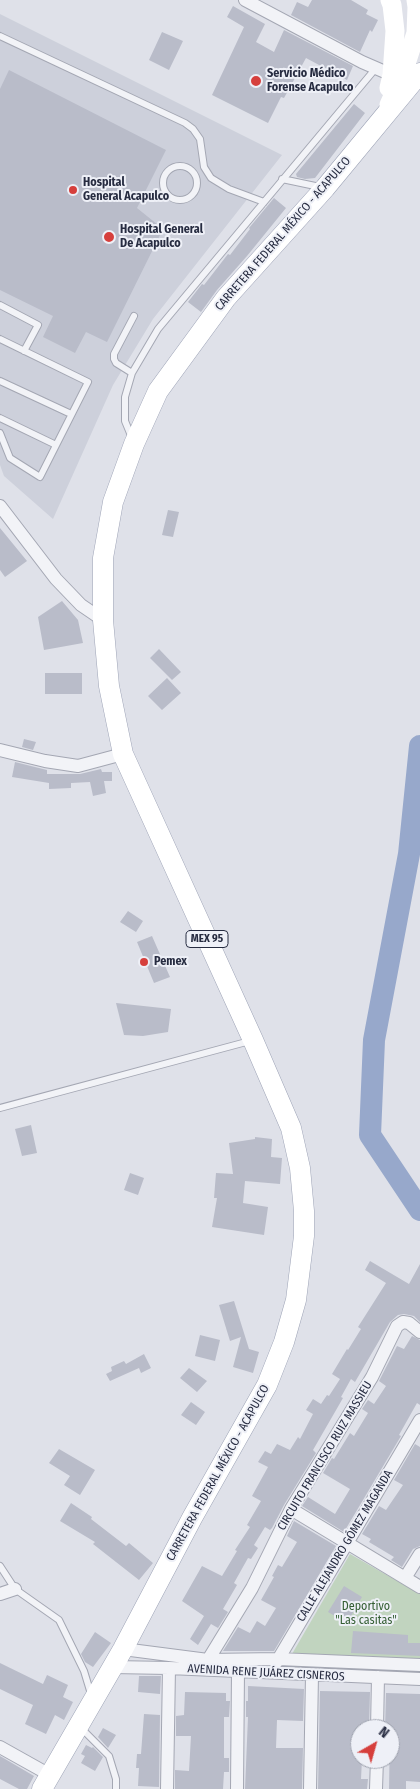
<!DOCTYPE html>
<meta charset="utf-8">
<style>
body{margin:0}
#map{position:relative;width:420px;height:1789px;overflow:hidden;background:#dfe1e9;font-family:"Fira Sans Condensed",sans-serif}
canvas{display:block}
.north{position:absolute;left:350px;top:1719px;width:50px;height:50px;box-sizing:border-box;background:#eef0f7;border:1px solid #9ea2ae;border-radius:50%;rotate:38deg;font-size:14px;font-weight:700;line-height:20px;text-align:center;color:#272c41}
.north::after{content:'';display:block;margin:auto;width:18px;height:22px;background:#d63f3c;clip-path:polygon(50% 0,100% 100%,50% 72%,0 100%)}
</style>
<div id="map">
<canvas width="420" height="1789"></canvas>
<div class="north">N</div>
</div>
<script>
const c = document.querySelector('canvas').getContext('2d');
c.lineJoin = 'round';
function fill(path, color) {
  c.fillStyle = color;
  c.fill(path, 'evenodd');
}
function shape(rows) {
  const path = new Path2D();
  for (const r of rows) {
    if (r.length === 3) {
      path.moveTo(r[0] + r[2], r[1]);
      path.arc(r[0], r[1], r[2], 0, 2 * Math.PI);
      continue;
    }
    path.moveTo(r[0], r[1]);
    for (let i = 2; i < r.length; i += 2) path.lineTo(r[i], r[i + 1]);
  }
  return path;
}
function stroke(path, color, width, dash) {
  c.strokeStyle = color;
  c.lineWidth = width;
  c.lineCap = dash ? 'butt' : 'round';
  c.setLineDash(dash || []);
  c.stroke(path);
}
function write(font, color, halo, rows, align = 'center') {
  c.font = font + ' "Fira Sans Condensed",sans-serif';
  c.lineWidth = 4;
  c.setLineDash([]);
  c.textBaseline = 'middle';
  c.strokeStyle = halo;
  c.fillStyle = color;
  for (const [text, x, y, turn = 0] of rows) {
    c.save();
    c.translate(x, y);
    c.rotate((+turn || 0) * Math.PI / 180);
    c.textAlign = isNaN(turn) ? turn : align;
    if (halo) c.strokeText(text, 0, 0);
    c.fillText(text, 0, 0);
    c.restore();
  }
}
fill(shape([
 [0,14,282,155,153,319,113,385,53,519,4,476,0,465]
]), '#cdd0db');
fill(shape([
 [350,1554,420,1594,420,1663,292,1654]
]), '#c1d4bf');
stroke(shape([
 [420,746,409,854,374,1040,370,1135,420,1210]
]), '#97a8cb', 22);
fill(shape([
 [312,0,351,0,368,10,366,14,378,20,372,32,370,30,360,52,291,15,297,2,308,7],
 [233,6,265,24,256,42,274,52,284,30,353,66,347,80,306,58,284,98,281,97,268,123,212,95,244,27,227,17],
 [162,32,183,41,169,70,149,60],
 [9,70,166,150,137,208,163,229,107,342,86,332,75,353,43,337,53,316,0,290,0,89],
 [354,104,365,113,315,178,305,179,297,177,296,174],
 [274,198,286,208,247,256,217,290,201,312,188,302,202,284,204,285,228,254,230,255,250,229,249,228],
 [168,510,179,512,173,537,162,535],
 [0,528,27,561,5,577,0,570],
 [62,601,78,620,83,643,44,650,38,617],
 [159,649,181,672,172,680,150,658],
 [45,673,82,673,82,694,45,694],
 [167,678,181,693,162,710,148,696],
 [24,739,36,742,33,750,22,747],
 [15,762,47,770,47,774,80,774,101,769,102,772,112,772,112,781,104,781,106,793,93,796,90,782,71,783,71,788,49,789,49,783,12,777],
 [128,911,143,921,136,932,120,922],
 [152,936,170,977,154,983,137,942],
 [116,1003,171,1009,168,1032,143,1036,124,1035],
 [31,1125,37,1153,22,1156,15,1129],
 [255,1137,272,1139,271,1157,282,1158,280,1184,245,1181,243,1203,268,1207,264,1235,212,1227,217,1198,214,1198,216,1173,233,1174,229,1143,255,1139],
 [130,1173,144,1178,138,1195,124,1190],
 [370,1261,409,1284,420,1264,420,1322,414,1316,404,1314,398,1315,390,1322,355,1382,351,1379,341,1397,343,1398,313,1450,316,1453,284,1505,272,1528,270,1530,265,1527,254,1545,258,1548,251,1559,248,1558,234,1583,237,1585,223,1609,228,1612,218,1628,211,1624,198,1645,190,1639,204,1616,182,1601,202,1566,222,1576,237,1551,235,1550,250,1527,247,1525,261,1501,252,1496,268,1467,258,1462,265,1451,271,1454,277,1444,290,1450,298,1437,300,1439,313,1414,306,1410,313,1399,321,1404,327,1395,329,1396,340,1379,332,1374,347,1349,348,1350,361,1329,358,1327,386,1283,365,1270],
 [234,1301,249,1349,259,1352,253,1373,233,1367,241,1337,230,1341,219,1305],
 [200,1335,220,1340,215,1361,195,1356],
 [412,1336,420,1340,420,1405,417,1403,399,1435,401,1436,344,1532,302,1506,308,1497,335,1514,350,1489,323,1473,332,1458,334,1459,350,1433,354,1436,368,1413,362,1409,368,1400,374,1404,386,1386,379,1381,397,1346,404,1349],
 [144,1354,151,1368,141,1373,139,1368,110,1381,106,1374,112,1371,111,1367,124,1361,126,1364],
 [189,1368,207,1381,197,1392,180,1378],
 [191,1402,205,1412,196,1425,181,1415],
 [415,1444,420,1447,420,1546,413,1549,402,1567,391,1560,394,1557,369,1542,371,1539,362,1534,379,1506,386,1510,403,1485,394,1480],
 [59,1449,95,1470,80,1495,64,1485,70,1476,49,1463],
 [71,1503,92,1517,91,1519,126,1546,129,1543,153,1563,139,1580,93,1544,95,1542,60,1521],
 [294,1521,336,1546,274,1651,223,1651,238,1627,250,1633,257,1621,265,1626,276,1608,261,1600,274,1577,272,1576,278,1565,282,1567,297,1542,287,1536],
 [344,1586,362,1597,347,1623,328,1612],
 [353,1631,408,1635,408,1643,420,1643,420,1656,351,1653],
 [95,1632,111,1643,93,1667,85,1662,81,1654],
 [0,1663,43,1684,47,1675,68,1685,63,1697,73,1702,64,1720,55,1715,46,1734,25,1724,33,1705,0,1689],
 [139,1676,161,1676,160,1694,138,1692],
 [248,1686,304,1689,303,1721,277,1720,276,1748,303,1748,302,1789,245,1789,248,1717,246,1717,246,1701,248,1701],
 [320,1691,370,1692,369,1729,360,1729,360,1759,362,1759,361,1779,368,1779,367,1789,318,1789],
 [185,1692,226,1693,226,1701,230,1701,229,1717,224,1717,224,1758,229,1758,229,1772,224,1772,223,1789,175,1789,175,1770,189,1771,191,1736,176,1736,176,1716,184,1715],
 [386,1693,420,1694,420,1782,406,1781,406,1789,389,1789,390,1729,385,1729],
 [144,1714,160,1715,159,1787,138,1786,139,1768,136,1768,137,1754,141,1754],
 [103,1728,116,1735,108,1748,98,1737],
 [86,1745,92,1748,93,1747,103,1757,95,1771,81,1763,85,1756,81,1754],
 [0,1756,34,1776,27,1789,19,1789,0,1779]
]), '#b9bcc9');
const lane = shape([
 [0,36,185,123,193,129,200,139,204,167,211,178,229,189,264,202],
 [180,183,17],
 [282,179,320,187],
 [0,305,38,325,24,351],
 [0,339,88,382,40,477,10,458,0,433],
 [132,373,116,363,114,359,114,354,134,316],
 [0,381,71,414],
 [0,418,56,445],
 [132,438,125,421,125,397,132,373,158,329,376,68],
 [0,1108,250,1041],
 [0,1566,15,1589,59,1620,84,1671,91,1694],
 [81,1728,109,1756,116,1779,116,1789]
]);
const street = shape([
 [245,0,362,62,392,75],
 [0,506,56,579,81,605,103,620],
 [0,750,45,761,78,766,123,754],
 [291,1509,420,1587],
 [405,1578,420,1554],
 [0,1594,15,1589],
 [123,1649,208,1660,278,1659,420,1665],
 [208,1660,252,1588,291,1509,372,1377,397,1326,403,1322,409,1323,420,1332],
 [276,1663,420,1420],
 [112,1667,169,1668,420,1679],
 [377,1729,378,1677],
 [0,1747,50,1775],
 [167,1789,169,1668],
 [237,1789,238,1671],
 [310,1789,312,1675],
 [376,1789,377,1759]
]);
const primary = shape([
 [42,1789,123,1649,192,1518,267,1385,284,1342,296,1300,304,1236,304,1211,300,1168,291,1128,253,1040,123,754,109,686,103,620,103,558,113,502,134,444,158,391,226,298,325,188,420,73]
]);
stroke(lane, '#a4a7b3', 8);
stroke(street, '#a4a7b3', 14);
stroke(primary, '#9da3b6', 21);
stroke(lane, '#f2f3f7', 6);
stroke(street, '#f2f3f7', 12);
stroke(shape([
 [389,88,392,75,395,31,392,5,390,0],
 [389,105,402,76,416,33,417,7,416,0]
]), '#fff', 19);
stroke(primary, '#fff', 20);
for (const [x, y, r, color] of [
 [256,81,6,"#d63f3c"],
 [73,190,5,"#d63f3c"],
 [109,237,6,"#d63f3c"],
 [144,962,5,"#d63f3c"]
]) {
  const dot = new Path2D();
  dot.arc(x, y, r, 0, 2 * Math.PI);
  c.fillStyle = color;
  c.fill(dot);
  stroke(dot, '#eef0f7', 2);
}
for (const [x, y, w] of [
 [207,939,42]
]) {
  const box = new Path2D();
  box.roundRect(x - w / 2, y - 8.5, w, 17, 4);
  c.fillStyle = '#eef0f7';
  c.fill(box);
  stroke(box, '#272c41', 1);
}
write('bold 11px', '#272c41', null, [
 ["MEX 95",207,939]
]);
write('bold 12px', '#272c41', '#eef0f7', [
 ["Servicio Médico",267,74],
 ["Forense Acapulco",267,88],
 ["Hospital",83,183],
 ["General Acapulco",83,197],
 ["Hospital General",120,230],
 ["De Acapulco",120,244],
 ["Pemex",154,962]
], 'left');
write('12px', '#272c41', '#eef0f7', [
 ["CARRETERA FEDERAL MÉXICO - ACAPULCO",283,234,-49],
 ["CIRCUITO FRANCISCO RUIZ MASSIEU",325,1456,-59],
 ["CARRETERA FEDERAL MÉXICO - ACAPULCO",218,1473,-61],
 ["CALLE ALEJANDRO GÓMEZ MAGANDA",345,1546,-59],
 ["AVENIDA RENE JUÁREZ CISNEROS",266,1673,3]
]);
write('12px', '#345e33', '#eef0f7', [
 ["Deportivo",366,1607],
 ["\"Las casitas\"",366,1621]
]);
</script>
